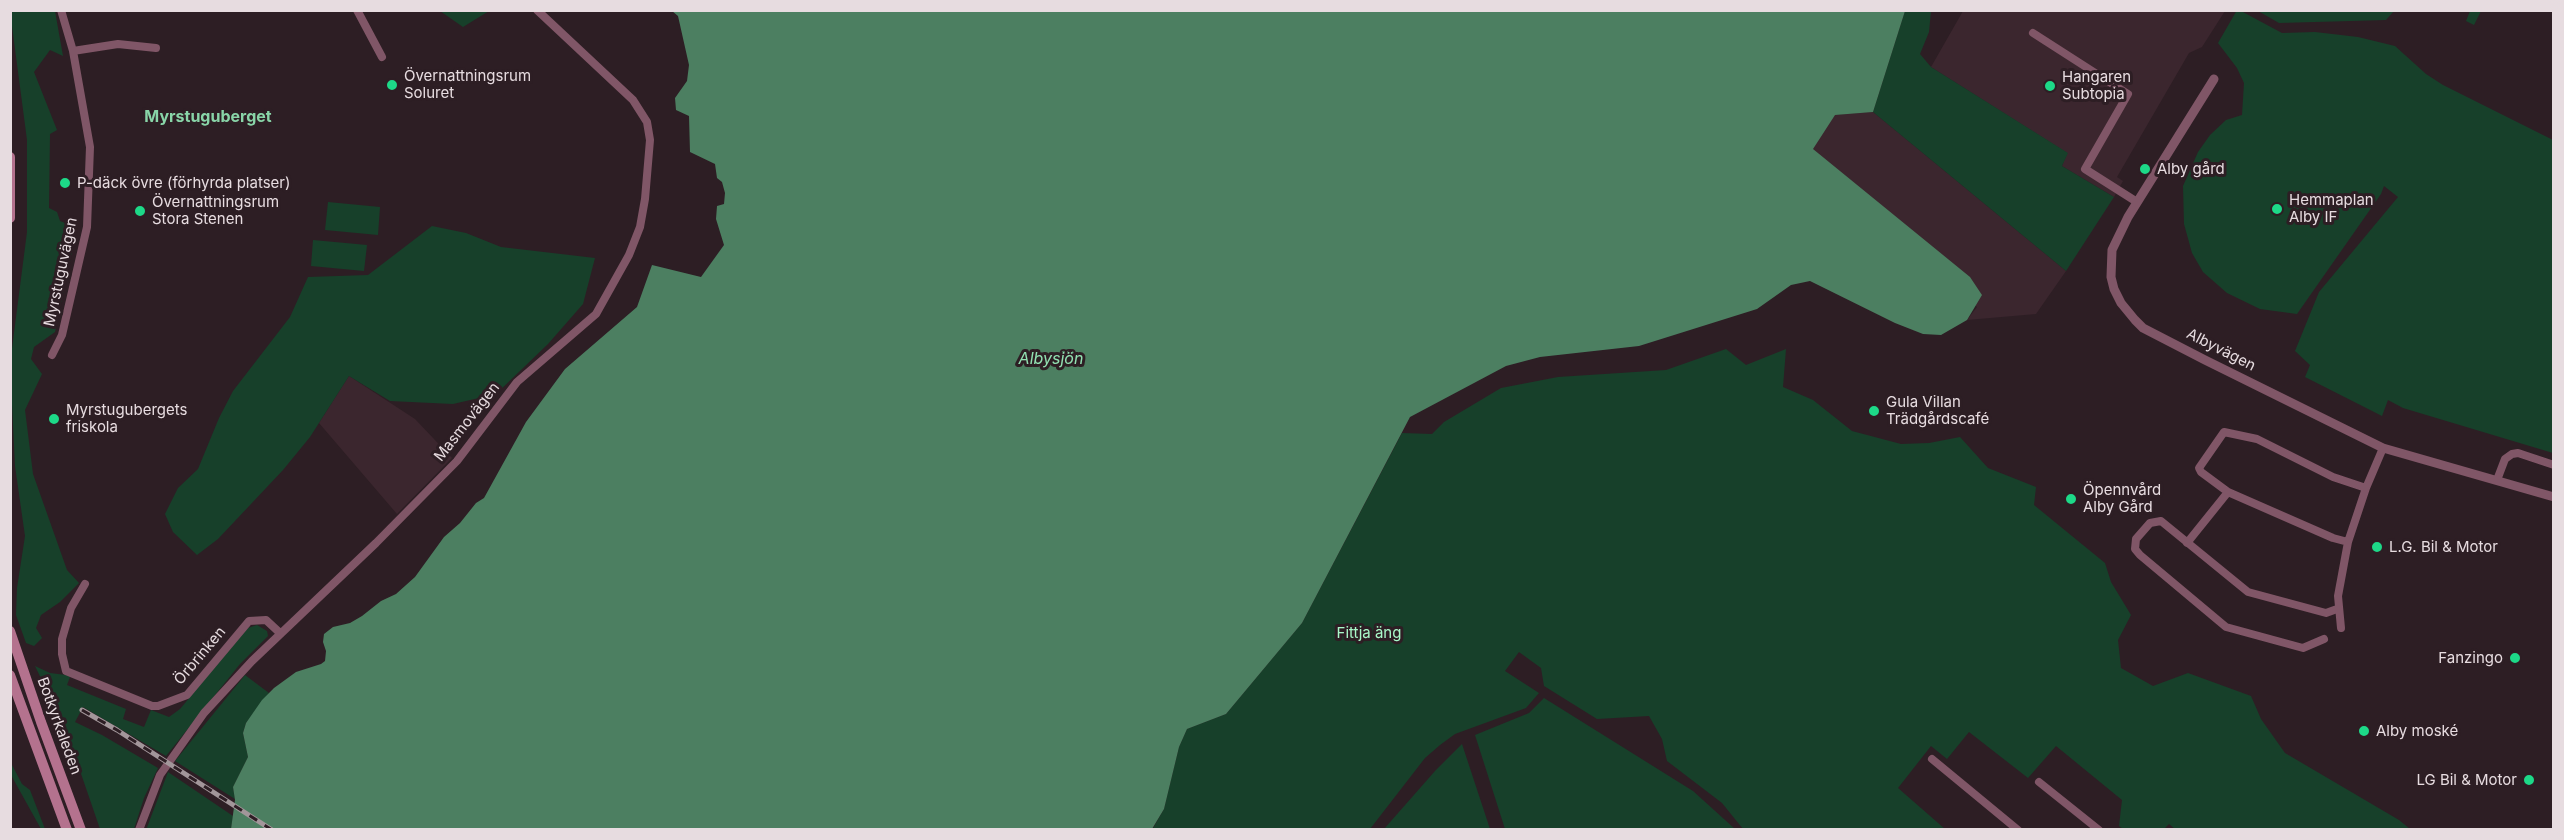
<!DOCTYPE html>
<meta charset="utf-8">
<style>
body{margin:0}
#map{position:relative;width:2564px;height:840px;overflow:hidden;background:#2d1e24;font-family:Inter,sans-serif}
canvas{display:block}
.frame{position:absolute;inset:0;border:12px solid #e7dce0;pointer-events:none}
</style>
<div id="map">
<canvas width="2564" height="840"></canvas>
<div class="frame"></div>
</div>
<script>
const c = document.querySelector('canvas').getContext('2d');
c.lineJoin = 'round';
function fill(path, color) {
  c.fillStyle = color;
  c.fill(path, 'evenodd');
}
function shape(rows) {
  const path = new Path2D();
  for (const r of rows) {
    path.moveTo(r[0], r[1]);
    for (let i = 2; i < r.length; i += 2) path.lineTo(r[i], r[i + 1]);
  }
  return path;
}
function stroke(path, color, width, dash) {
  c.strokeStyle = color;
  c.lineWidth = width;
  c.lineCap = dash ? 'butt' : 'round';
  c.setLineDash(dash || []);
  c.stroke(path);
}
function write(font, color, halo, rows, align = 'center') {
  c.font = font + ' Inter,sans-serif';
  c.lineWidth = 6;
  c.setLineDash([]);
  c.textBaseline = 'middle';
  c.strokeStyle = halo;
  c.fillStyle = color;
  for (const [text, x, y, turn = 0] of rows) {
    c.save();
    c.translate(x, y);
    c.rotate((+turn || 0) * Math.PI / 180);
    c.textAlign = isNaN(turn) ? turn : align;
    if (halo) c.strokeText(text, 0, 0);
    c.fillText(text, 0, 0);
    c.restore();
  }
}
fill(shape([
 [1963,11,2225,11,2202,47,2189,53,2117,177,2123,181,2114,197,2062,166,2067,153,1931,67],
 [1873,112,2066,271,2036,314,1967,320,1977,307,1812,149,1834,115],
 [349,376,415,419,452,458,397,514,319,423]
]), '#3b262e');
fill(shape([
 [2237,10,2241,11,2282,33,2315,32,2358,37,2395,46,2426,74,2443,85,2553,140,2553,453,2403,408,2388,400,2382,416,2305,377,2310,365,2295,351,2319,292,2398,197,2384,186,2381,194,2297,314,2260,309,2227,293,2203,272,2192,253,2184,224,2183,186,2198,152,2210,135,2226,120,2242,115,2244,83,2237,68,2218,43],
 [10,11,55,11,63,56,50,50,34,72,57,130,50,134,49,208,57,212,60,221,77,228,55,332,34,347,31,359,42,374,25,410,33,474,67,570,79,583,60,602,41,615,36,628,42,638,34,646,26,643,16,615,17,588,25,536,15,466,10,364,27,232,27,140],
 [440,11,489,10,489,11,463,27],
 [1905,11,1931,11,1929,32,1920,54,1931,67,2068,153,2062,166,2114,197,2066,271,1873,112],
 [2258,11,2257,11,2394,11,2386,20,2279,23],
 [2470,11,2481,11,2474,25,2466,21],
 [328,202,380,207,378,235,325,230],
 [432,226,466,233,501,247,595,258,583,304,548,344,496,394,453,404,390,401,349,376,310,437,283,470,218,539,197,555,173,532,165,514,178,488,198,469,219,418,233,391,290,317,308,277,368,275],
 [313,240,367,245,364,271,311,266],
 [1726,349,1746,365,1786,349,1783,387,1813,400,1852,431,1901,444,1929,443,1960,437,1988,468,2036,487,2034,505,2105,563,2111,582,2131,615,2118,640,2121,668,2153,686,2188,673,2251,696,2261,719,2285,753,2399,820,2410,829,2176,830,2169,824,2164,829,2123,829,2119,826,2122,800,2056,746,2028,778,1969,732,1947,759,1931,746,1898,788,1945,829,1743,829,1722,803,1667,761,1662,739,1649,716,1597,719,1544,686,1541,668,1519,652,1505,671,1539,693,1526,708,1455,734,1440,745,1425,758,1370,829,1152,830,1164,809,1179,747,1187,729,1226,714,1302,623,1402,433,1432,434,1444,422,1501,388,1558,377,1666,370],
 [257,625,267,631,268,636,240,664,166,756,83,707,75,722,102,735,158,768,144,798,134,829,100,829,66,730,35,666,50,673,66,675,70,677,67,685,126,709,123,719,144,727,151,710,169,717,180,709,248,628],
 [245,675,269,693,246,723,243,733,248,757,233,787,235,799,175,761],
 [1544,698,1693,791,1735,829,1505,829,1475,735,1529,713],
 [1462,744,1490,829,1384,829,1435,771],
 [11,763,22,784,30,790,45,829,41,829,11,775],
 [168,772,233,816,231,829,146,830]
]), '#17402a');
fill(shape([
 [672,11,1905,11,1873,112,1835,115,1813,149,1970,277,1982,295,1967,320,1941,335,1923,334,1895,323,1810,281,1791,285,1757,309,1639,346,1540,357,1506,366,1410,417,1302,623,1226,714,1187,729,1179,747,1164,809,1152,829,231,829,235,800,233,787,248,757,243,733,246,723,262,700,274,688,296,672,321,664,325,661,326,651,323,642,324,634,333,627,350,623,362,616,381,601,396,594,415,577,444,537,460,523,476,503,484,498,526,422,565,369,637,307,652,265,701,277,724,245,716,219,717,206,724,204,725,193,722,182,717,178,715,164,690,152,689,116,676,110,675,98,687,81,689,65,678,16]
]), '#4c7f61');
stroke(shape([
 [357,10,382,57],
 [2033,33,2128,94,2085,169,2137,202],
 [73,51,118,44,156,48],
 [52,355,62,335,87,227,90,147,73,51,61,10],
 [2497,480,2505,459,2512,454,2518,453,2554,465],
 [2348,542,2333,538,2228,492,2201,472,2199,468,2224,432,2257,439,2333,477,2366,488],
 [2187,543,2228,492],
 [85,584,71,608,62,639,62,654,66,671,152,706,158,706,187,695,249,621,266,620,280,633],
 [2341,628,2338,596,2348,542,2366,488,2383,448],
 [2324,639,2303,648,2226,627,2140,555,2135,549,2136,539,2150,523,2161,521,2248,592,2326,613,2337,609],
 [1932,759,2018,830],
 [2039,782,2099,830],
 [139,830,160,775,204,713,252,661,376,543,457,461,517,382,596,314,629,255,640,227,645,199,650,140,647,122,633,100,537,10]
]), '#805667', 8);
stroke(shape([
 [2214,79,2128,217,2112,250,2111,277,2114,289,2121,303,2135,320,2143,328,2205,360,2383,448,2554,497]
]), '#805667', 9);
stroke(shape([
 [10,157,10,218],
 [10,631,41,722,81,830],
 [10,675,67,830]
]), '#b4728e', 10);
const rail = shape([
 [82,710,117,730,272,830]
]);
stroke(rail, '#a2969a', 5);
stroke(rail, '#2d1e24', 3, [9]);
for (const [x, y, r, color] of [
 [392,85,6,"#1dd988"],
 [2050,86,6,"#1dd988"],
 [2145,169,6,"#1dd988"],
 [65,183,6,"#1dd988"],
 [2277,209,6,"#1dd988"],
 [140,211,6,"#1dd988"],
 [1874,411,6,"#1dd988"],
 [54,419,6,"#1dd988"],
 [2071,499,6,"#1dd988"],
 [2377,547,6,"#1dd988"],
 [2515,658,6,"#1dd988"],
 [2364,731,6,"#1dd988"],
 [2529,780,6,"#1dd988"]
]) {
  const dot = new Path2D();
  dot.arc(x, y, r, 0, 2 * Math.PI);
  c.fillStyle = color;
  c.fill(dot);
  stroke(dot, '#2d1e24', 2);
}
write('15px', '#e7dce0', '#2d1e24', [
 ["Övernattningsrum",404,76],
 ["Soluret",404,93],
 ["Hangaren",2062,77],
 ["Subtopia",2062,94],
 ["Alby gård",2157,169],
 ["P-däck övre (förhyrda platser)",77,183],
 ["Hemmaplan",2289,200],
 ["Alby IF",2289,217],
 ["Övernattningsrum",152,202],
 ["Stora Stenen",152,219],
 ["Gula Villan",1886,402],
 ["Trädgårdscafé",1886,419],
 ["Myrstugubergets",66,410],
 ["friskola",66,427],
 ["Öpennvård",2083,490],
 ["Alby Gård",2083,507],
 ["L.G. Bil & Motor",2389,547],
 ["Fanzingo",2503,658,"right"],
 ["Alby moské",2376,731],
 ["LG Bil & Motor",2517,780,"right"]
], 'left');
write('15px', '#e7dce0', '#2d1e24', [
 ["Myrstuguvägen",61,272,-78],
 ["Albyvägen",2221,350,27],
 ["Masmovägen",467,422,-52],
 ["Örbrinken",200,656,-50],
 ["Botkyrkaleden",59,726,70]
]);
write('15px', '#a9f9c9', '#2d1e24', [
 ["Fittja äng",1369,633]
]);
write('bold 16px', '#89d5a8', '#2d1e24', [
 ["Myrstuguberget",208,117]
]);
write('italic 16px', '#92e1b2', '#2d1e24', [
 ["Albysjön",1051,359]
]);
</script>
